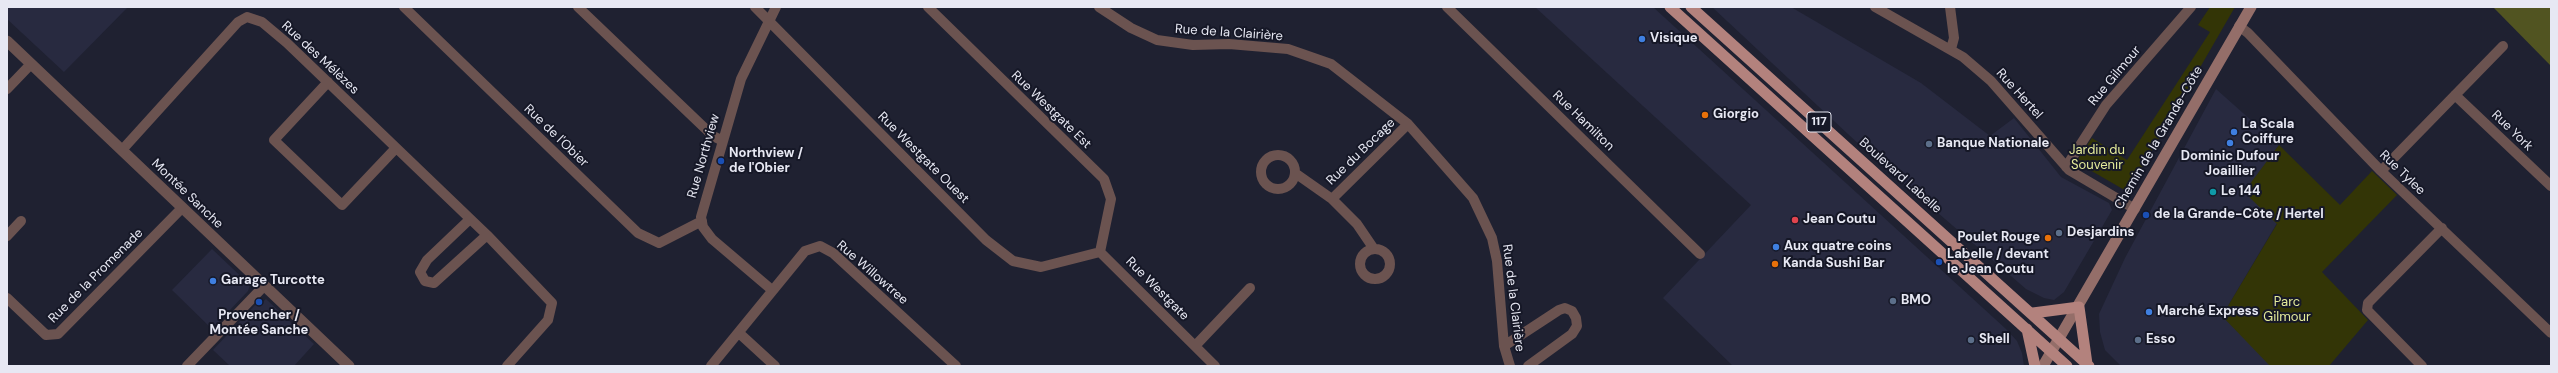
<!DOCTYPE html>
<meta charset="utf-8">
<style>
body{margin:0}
#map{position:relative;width:2558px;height:373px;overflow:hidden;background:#1f2131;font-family:"DM Sans",sans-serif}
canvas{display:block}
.frame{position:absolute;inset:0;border:8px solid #e7e8f3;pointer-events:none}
</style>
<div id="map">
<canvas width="2558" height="373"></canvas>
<div class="frame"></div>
</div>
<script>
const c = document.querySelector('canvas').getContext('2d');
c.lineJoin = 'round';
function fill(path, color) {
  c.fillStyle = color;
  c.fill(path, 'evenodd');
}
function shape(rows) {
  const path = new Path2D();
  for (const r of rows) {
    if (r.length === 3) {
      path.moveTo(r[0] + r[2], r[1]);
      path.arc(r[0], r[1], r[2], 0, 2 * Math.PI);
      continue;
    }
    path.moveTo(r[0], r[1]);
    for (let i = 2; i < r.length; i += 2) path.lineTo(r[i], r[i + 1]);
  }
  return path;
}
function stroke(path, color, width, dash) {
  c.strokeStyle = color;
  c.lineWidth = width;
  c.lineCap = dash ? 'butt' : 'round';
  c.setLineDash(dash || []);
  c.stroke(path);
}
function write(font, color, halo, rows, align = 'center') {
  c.font = font + ' "DM Sans",sans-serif';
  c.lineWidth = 4;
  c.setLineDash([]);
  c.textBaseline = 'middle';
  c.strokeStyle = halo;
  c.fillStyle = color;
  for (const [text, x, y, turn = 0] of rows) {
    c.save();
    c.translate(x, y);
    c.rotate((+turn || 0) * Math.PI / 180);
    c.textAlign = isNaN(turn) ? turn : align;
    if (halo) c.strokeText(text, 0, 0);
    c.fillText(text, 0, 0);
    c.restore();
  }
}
fill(shape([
 [7,7,128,7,64,72,7,19],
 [1535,7,1653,7,2006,329,2017,341,2022,353,2024,366,1733,366,1663,298,1751,205],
 [1712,7,1791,7,1921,83,1990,136,2014,118,2061,177,2109,203,2112,210,2064,292,2054,300,2044,298,2026,289,1864,149],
 [2216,89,2279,145,2245,192,2277,223,2222,316,2273,366,2121,366,2105,350,2100,332,2099,314,2125,258],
 [212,249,250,285,248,291,212,329,172,290],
 [266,299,314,344,294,366,230,366,213,350,257,303,259,305]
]), '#282a40');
fill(shape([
 [2210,7,2235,7,2128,192,2076,162,2092,138,2127,160,2210,32,2198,25],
 [2279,145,2340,205,2372,171,2397,195,2322,272,2368,320,2329,366,2270,366,2222,316,2277,224,2244,192]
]), '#333506');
fill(shape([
 [2493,7,2551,7,2551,66]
]), '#515421');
stroke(shape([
 [404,7,638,233,659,243,702,221],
 [578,7,713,136,721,140],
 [755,7,986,240,1013,261,1041,267,1100,252],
 [928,7,1104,179,1111,199,1100,252],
 [1099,7,1131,28,1157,40,1193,45,1229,44,1288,49,1331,64,1408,124,1473,198,1492,238,1497,261,1504,346,1510,366],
 [1447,7,1700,254],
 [1875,7,1963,57,1991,81,2069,170,2135,209],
 [1950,7,1954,38,1951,49],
 [2239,26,2248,33,2381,171,2551,333],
 [328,82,274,140,342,205,396,148],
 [7,89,31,64],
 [2455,95,2551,186],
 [122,150,238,22,247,17,262,22,287,43,487,235,552,303,548,320,507,366],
 [1278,172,17],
 [2066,167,2106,105,2191,7],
 [2381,171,2503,46],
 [1295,173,1332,199,1357,224,1374,249],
 [1332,199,1408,124],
 [470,219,427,260,420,272,425,281,434,283,487,235],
 [7,236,21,221],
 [1375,264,15],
 [1100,252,1215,366],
 [772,290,712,239,703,227,701,217,741,79,776,7],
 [7,298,46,335,58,334,182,208],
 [739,333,775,366],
 [1195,346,1250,288],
 [1504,346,1559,310,1565,308,1572,311,1576,318,1577,326,1572,334,1528,366],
 [187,366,264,286],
 [711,366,805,251,820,246,833,253,956,366],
 [2422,366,2367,310,2368,303,2442,228]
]), '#6b5350', 10);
stroke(shape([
 [7,41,349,366]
]), '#6b5350', 11);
stroke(shape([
 [2043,366,2251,7]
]), '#946e69', 11);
stroke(shape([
 [1670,7,2067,366],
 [1691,7,2089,366],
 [2033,313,2079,307,2087,364],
 [2027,329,2035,366]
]), '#b3827d', 11);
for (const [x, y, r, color] of [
 [1642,39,4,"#3f7fe0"],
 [1705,115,4,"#e8710a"],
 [2234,132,4,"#3f7fe0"],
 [2230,143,4,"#3f7fe0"],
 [1929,144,4,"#5c6f8a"],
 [721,161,4,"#1a4fb4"],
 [2213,192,4,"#0f9aa8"],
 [2146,215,4,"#1a4fb4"],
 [1795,220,4,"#e0444e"],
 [2059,233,4,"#5c6f8a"],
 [2048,238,4,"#e8710a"],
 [1776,247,4,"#3f7fe0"],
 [1939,262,4,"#1a4fb4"],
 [1775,264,4,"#e8710a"],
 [213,281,4,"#3f7fe0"],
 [1893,301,4,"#5c6f8a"],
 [259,302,4,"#1a4fb4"],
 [2149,312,4,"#3f7fe0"],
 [1971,340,4,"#5c6f8a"],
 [2138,340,4,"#5c6f8a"]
]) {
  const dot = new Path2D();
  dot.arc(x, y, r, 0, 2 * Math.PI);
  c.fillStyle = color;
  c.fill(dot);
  stroke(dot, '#161827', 1.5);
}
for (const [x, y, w] of [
 [1819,122,24]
]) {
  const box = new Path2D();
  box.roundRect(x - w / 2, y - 10, w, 20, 3);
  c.fillStyle = '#161827';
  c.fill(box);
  stroke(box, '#e7e8f3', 1);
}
write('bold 12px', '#e7e8f3', null, [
 ["117",1819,122]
]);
write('13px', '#e7e8f3', '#161827', [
 ["Rue de la Clairière",1229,33,4],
 ["Rue des Mélèzes",320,58,43],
 ["Rue Gilmour",2115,76,-50],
 ["Rue Hertel",2019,94,48],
 ["Rue Westgate Est",1051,110,44],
 ["Rue Hamilton",1583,121,44],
 ["Rue York",2512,131,44],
 ["Rue de l'Obier",556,136,44],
 ["Chemin de la Grande-Côte",2159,138,-60],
 ["Rue du Bocage",1361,152,-44],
 ["Rue Northview",704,156,-74],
 ["Rue Westgate Ouest",923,158,45],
 ["Rue Tylee",2402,173,44],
 ["Boulevard Labelle",1900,176,42],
 ["Montée Sanche",187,194,44],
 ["Rue Willowtree",872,273,41],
 ["Rue de la Promenade",96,276,-45],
 ["Rue Westgate",1157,289,45],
 ["Rue de la Clairière",1513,298,83]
]);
write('bold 13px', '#e7e8f3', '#161827', [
 ["Visique",1650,39],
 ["Giorgio",1713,115],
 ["La Scala",2242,125],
 ["Coiffure",2242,140],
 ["Banque Nationale",1937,144],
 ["Northview /",729,154],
 ["de l'Obier",729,169],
 ["Dominic Dufour",2230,157,"center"],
 ["Joaillier",2230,172,"center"],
 ["Le 144",2221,192],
 ["de la Grande-Côte / Hertel",2154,215],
 ["Jean Coutu",1803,220],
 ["Desjardins",2067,233],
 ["Poulet Rouge",2040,238,"right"],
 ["Aux quatre coins",1784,247],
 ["Labelle / devant",1947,255],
 ["le Jean Coutu",1947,270],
 ["Kanda Sushi Bar",1783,264],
 ["Garage Turcotte",221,281],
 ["BMO",1901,301],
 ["Marché Express",2157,312],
 ["Provencher /",259,316,"center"],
 ["Montée Sanche",259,331,"center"],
 ["Shell",1979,340],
 ["Esso",2146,340]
], 'left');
write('13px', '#e5ec9b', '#161827', [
 ["Jardin du",2097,151],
 ["Souvenir",2097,166],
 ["Parc",2287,303],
 ["Gilmour",2287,318]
]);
</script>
